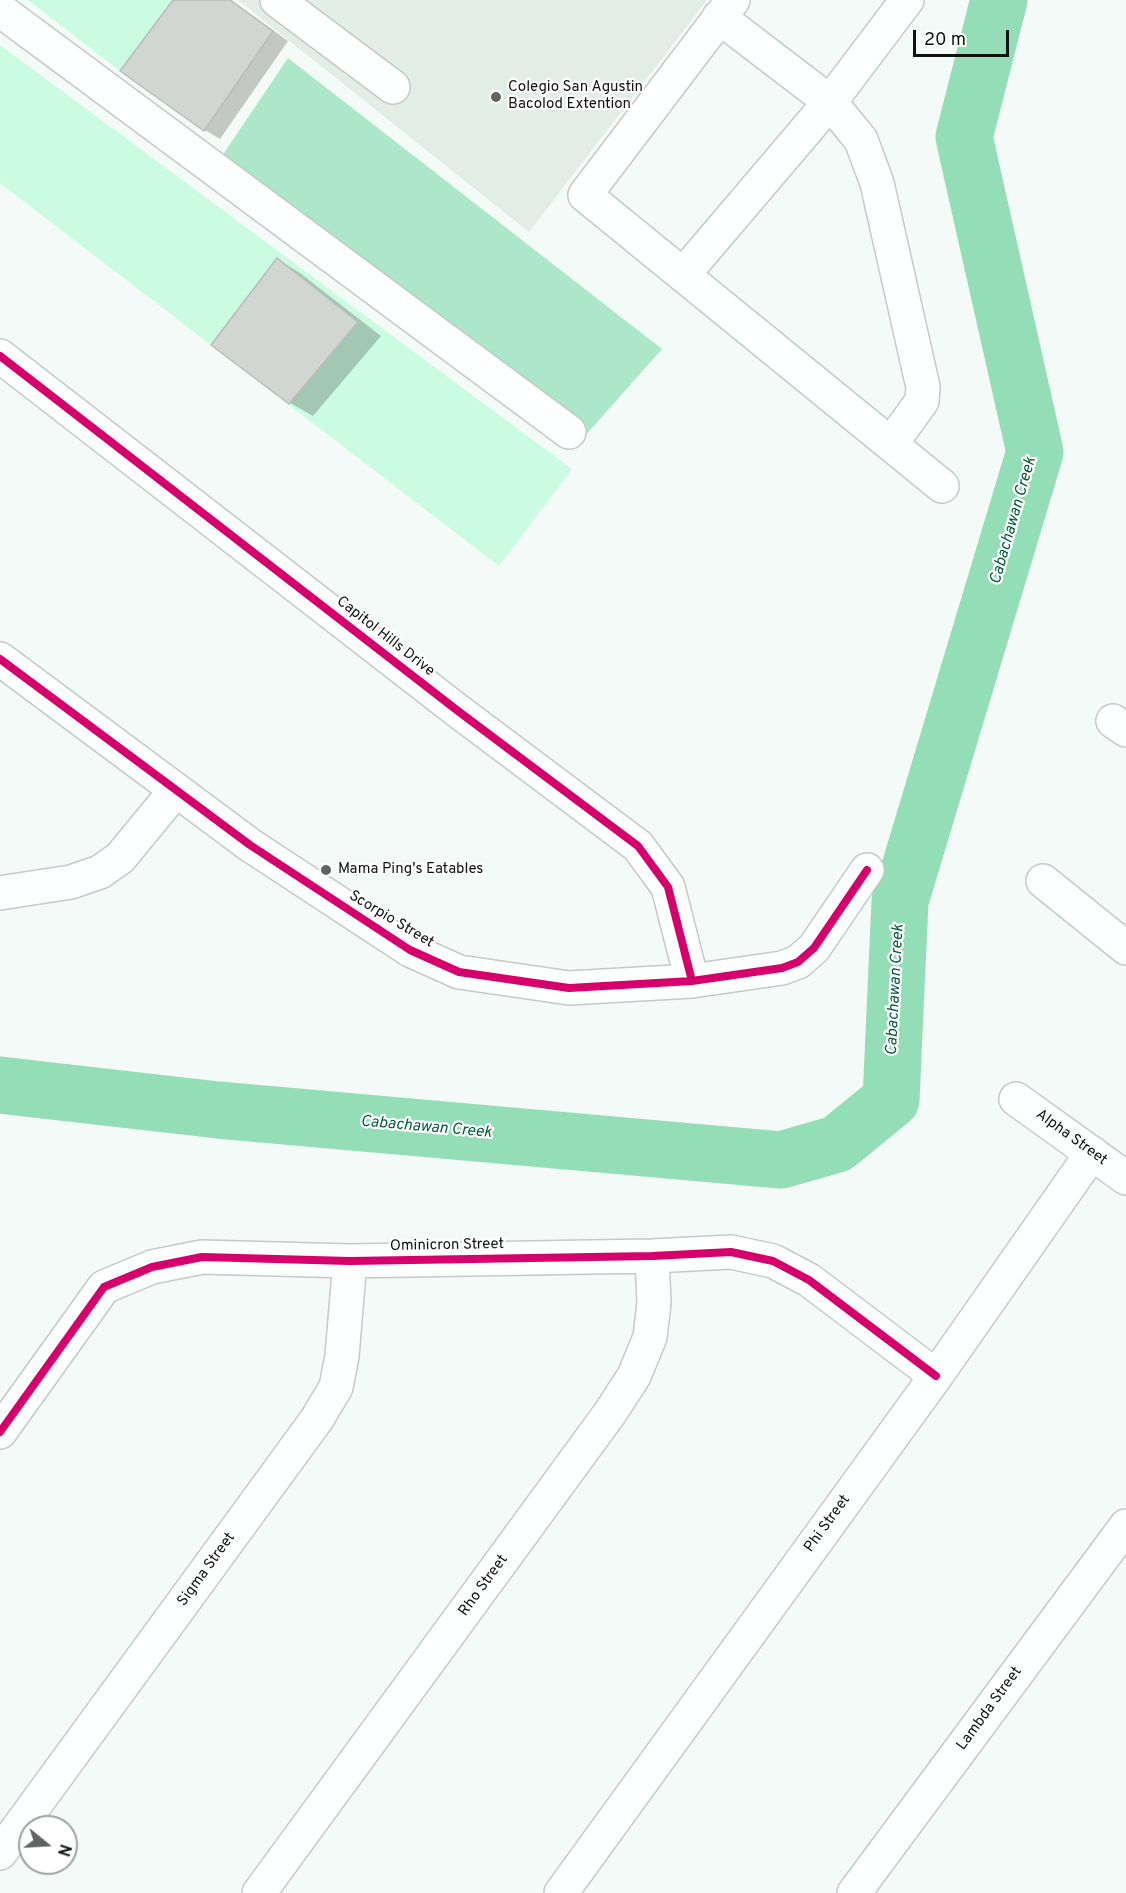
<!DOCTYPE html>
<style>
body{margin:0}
#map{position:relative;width:1126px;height:1893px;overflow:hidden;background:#f4faf7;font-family:Overpass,sans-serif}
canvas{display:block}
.north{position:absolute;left:18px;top:1815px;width:60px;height:60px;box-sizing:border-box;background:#fff;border:2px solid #9fa1a0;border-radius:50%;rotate:108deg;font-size:16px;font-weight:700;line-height:24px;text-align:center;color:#101311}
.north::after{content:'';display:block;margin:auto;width:21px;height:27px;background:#606462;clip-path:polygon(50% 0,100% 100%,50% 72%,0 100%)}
.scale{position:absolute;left:913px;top:30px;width:96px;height:27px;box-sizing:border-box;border:3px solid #101311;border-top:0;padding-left:8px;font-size:18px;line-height:21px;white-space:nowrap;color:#101311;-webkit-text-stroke:4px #fff;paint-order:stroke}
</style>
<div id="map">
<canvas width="1126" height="1893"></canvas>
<div class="north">N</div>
<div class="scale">20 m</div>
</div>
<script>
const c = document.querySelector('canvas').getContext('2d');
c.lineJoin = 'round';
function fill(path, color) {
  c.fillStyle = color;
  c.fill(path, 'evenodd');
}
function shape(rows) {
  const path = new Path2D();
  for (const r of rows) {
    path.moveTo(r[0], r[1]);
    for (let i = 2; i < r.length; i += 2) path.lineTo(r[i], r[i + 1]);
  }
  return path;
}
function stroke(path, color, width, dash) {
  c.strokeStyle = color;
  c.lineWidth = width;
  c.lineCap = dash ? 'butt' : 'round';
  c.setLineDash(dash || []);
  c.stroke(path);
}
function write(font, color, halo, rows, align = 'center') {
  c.font = font + ' Overpass,sans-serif';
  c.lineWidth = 4.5;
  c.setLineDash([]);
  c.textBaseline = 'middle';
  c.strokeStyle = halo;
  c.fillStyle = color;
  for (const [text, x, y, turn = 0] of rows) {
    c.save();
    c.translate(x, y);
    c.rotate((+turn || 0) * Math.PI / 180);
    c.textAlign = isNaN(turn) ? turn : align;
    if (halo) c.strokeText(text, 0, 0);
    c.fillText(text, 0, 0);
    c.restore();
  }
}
fill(shape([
 [238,0,707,0,529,232]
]), '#e1ede6');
fill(shape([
 [28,0,173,0,120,71],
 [0,45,572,469,499,566,0,183]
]), '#cbfbe0');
fill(shape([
 [288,58,662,349,585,436,222,156]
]), '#abe7c8');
fill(shape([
 [175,0,231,0,288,41,220,139,205,130,122,71],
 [277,259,300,273,381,336,313,416,290,403]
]), '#0003');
stroke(shape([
 [0,1085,218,1110,781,1160,837,1144,891,1100,900,901,1035,452,964,137,999,0]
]), '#93ddb7', 57);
const building = shape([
 [173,0,230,0,273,31,204,131,120,71,173,0],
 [277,258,358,322,289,404,211,345,277,258]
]);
fill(building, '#d1d6d3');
stroke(building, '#b9bdba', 1.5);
const minor = shape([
 [277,0,393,87],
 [733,0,585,195,942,486],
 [0,10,569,432],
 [719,17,830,102,861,140,877,183,923,387,922,401,891,444],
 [683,275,830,102,907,0],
 [0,356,458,711,638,846,668,887,692,981],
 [0,659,250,845,410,950,459,972,569,988,692,981,782,968,798,962,814,948,867,870],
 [1113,721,1126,730],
 [1043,881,1126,948],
 [0,893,71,882,100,872,120,858,176,790],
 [1016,1099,1126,1178],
 [0,1432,104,1287,152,1267,202,1257,350,1261,652,1256,731,1252,773,1261,809,1280,936,1376],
 [0,1853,317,1419,336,1387,342,1356,350,1261],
 [259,1893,610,1413,634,1376,650,1337,654,1303,652,1256],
 [561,1893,936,1376,1092,1153],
 [854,1893,1126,1526]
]);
stroke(minor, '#c5c9c7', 36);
stroke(minor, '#fdfefe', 33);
stroke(shape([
 [0,356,458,711,638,846,668,887,692,981],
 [0,659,250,845,410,950,459,972,569,988,692,981,782,968,798,962,814,948,867,870],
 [0,1432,104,1287,152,1267,202,1257,350,1261,652,1256,731,1252,773,1261,809,1280,936,1376]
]), '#d6006c', 8);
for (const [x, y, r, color] of [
 [496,97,6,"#606462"],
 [326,870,6,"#606462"]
]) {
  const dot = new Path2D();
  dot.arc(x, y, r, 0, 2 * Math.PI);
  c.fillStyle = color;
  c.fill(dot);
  stroke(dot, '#fff', 2);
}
write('15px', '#101311', '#fff', [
 ["Colegio San Agustin",508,88],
 ["Bacolod Extention",508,105],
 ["Mama Ping's Eatables",338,870]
], 'left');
write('15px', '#101311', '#fff', [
 ["Capitol Hills Drive",385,637,38],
 ["Scorpio Street",391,920,31],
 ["Alpha Street",1071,1138,36],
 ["Ominicron Street",447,1246,-1],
 ["Phi Street",828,1524,-54],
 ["Sigma Street",207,1570,-54],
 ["Rho Street",484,1586,-54],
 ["Lambda Street",990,1709,-54]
]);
write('italic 16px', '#065b39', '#fff', [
 ["Cabachawan Creek",1014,521,-74],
 ["Cabachawan Creek",896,990,-87],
 ["Cabachawan Creek",426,1128,5]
]);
</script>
